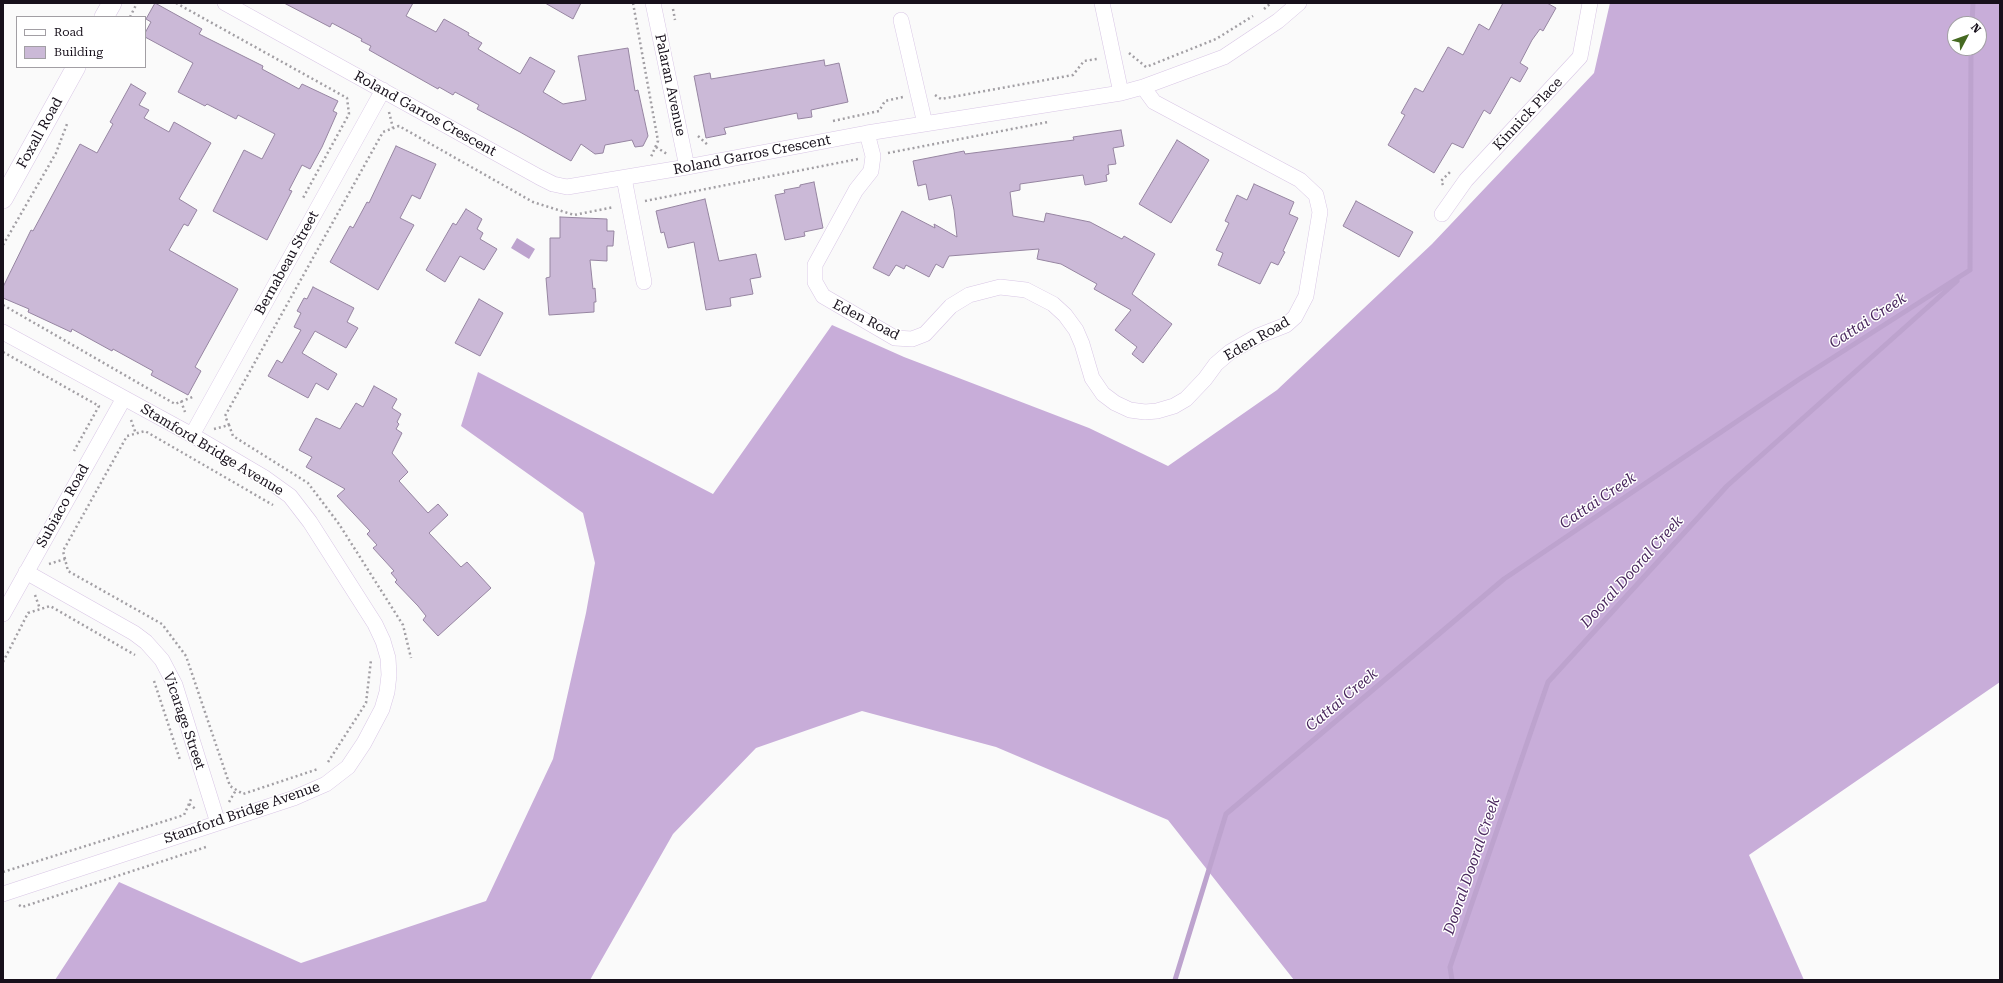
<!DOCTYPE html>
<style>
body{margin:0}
#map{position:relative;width:2003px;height:983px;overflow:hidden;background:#fafafa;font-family:"Roboto Serif",serif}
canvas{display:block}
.frame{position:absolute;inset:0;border:4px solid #17101b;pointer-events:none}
.legend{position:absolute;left:16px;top:16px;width:130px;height:52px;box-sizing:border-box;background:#fff;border:1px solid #a29fa4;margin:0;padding:5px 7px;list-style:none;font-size:12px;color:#17101b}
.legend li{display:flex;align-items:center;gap:8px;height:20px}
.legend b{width:20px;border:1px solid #a29fa4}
.north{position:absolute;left:1947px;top:16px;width:40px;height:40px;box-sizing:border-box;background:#fff;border:1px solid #a29fa4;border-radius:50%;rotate:49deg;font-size:11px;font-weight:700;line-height:16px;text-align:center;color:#17101b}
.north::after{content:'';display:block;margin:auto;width:14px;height:18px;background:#466a22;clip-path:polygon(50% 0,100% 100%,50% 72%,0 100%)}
</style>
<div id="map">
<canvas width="2003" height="983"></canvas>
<div class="frame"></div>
<ul class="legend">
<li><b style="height:5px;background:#fff"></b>Road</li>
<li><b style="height:11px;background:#cbb9d7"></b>Building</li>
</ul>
<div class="north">N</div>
</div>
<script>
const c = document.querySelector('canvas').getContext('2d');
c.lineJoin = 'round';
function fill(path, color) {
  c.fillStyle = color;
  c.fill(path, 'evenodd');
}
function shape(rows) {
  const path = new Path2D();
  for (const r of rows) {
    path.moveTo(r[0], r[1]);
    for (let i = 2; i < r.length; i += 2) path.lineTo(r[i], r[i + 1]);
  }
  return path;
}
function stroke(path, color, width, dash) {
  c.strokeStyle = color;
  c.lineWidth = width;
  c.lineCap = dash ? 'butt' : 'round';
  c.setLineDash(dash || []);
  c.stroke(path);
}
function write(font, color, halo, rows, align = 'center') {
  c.font = font + ' "Roboto Serif",serif';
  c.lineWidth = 3;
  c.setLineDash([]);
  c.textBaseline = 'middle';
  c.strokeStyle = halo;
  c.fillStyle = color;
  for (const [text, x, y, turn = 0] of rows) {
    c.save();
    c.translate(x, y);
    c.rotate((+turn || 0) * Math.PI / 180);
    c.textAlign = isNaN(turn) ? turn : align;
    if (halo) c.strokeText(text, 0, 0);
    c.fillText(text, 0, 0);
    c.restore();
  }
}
fill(shape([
 [1610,3,2000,3,2000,682,1749,855,1804,980,1294,980,1168,820,996,747,862,711,756,748,673,834,590,980,55,980,119,882,301,963,486,901,553,759,586,613,595,563,583,513,461,426,478,372,713,494,832,325,904,357,1089,428,1168,466,1277,390,1432,244,1594,73],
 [1955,24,1979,24,1979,48,1955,48]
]), '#c8add9');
fill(shape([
 [517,238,535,249,529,259,511,248]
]), '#bda3ce');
stroke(shape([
 [1972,24,1973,3],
 [1970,270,1971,48],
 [1175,980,1226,814,1504,579,1798,380,1970,270],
 [1452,980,1450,967,1548,682,1727,486,1957,281]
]), '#bda3ce', 5);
const building = shape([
 [155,3,202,29,199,34,263,66,262,69,299,89,302,84,338,101,333,111,337,113,322,147,310,169,302,165,289,190,292,191,267,240,213,211,244,150,262,159,275,134,238,115,236,119,207,104,205,106,178,92,193,63,145,37,145,33,151,22,146,19,155,3],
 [284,3,413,3,406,16,436,32,444,19,469,33,468,35,482,43,478,49,520,74,530,57,555,71,543,92,563,104,586,100,578,56,628,48,635,91,638,90,648,136,643,146,635,147,632,140,605,145,603,153,595,154,581,144,571,161,520,132,477,109,479,105,455,92,453,95,439,87,438,89,369,50,371,46,361,41,362,39,332,23,330,27,284,3],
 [545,3,581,3,573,19,545,3],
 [1503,3,1547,3,1556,8,1543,31,1540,29,1532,40,1520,63,1528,68,1520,82,1511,77,1490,114,1484,110,1463,148,1452,143,1434,173,1388,145,1405,115,1401,113,1415,88,1423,92,1448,47,1463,55,1479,24,1489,30,1503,3],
 [824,60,825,66,839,63,848,102,811,110,812,117,798,119,797,113,724,128,726,134,706,138,694,76,710,73,711,79,824,60],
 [131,84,146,93,139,105,149,110,144,118,169,132,174,122,211,143,179,199,197,210,188,226,184,224,169,250,238,289,195,367,201,371,188,395,151,375,153,371,113,349,112,351,72,329,71,332,28,312,29,309,3,298,3,287,31,230,33,231,80,144,97,153,113,124,110,122,131,84],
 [1121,130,1124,146,1113,148,1116,164,1108,165,1109,174,1106,175,1107,181,1085,185,1083,175,1020,184,1020,190,1010,192,1013,216,1044,222,1046,213,1090,222,1122,239,1124,236,1155,254,1132,294,1172,324,1143,363,1132,354,1137,347,1115,330,1131,310,1094,289,1097,284,1061,264,1037,259,1039,249,949,256,943,268,936,264,929,277,906,265,904,269,896,265,889,276,873,268,902,211,935,228,934,224,957,237,954,210,951,195,929,200,926,184,918,186,913,161,964,151,965,154,1074,140,1073,137,1121,130],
 [1177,140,1209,160,1171,223,1139,204,1177,140],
 [396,146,436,164,420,199,412,195,400,218,414,225,378,290,330,262,350,226,353,228,367,202,369,203,396,146],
 [814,182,823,228,804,232,805,236,785,240,775,195,785,193,784,190,800,187,800,185,814,182],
 [1254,184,1294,202,1289,214,1298,218,1283,251,1285,252,1278,265,1271,262,1260,284,1218,265,1223,253,1216,250,1229,223,1225,221,1237,195,1247,200,1254,184],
 [705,199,719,261,756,254,761,277,750,279,753,294,730,298,731,306,706,310,694,242,668,248,664,232,661,233,656,211,705,199],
 [1356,201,1413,232,1399,257,1343,226,1356,201],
 [466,209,482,219,477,229,483,233,480,239,497,249,484,270,460,256,445,282,426,270,453,223,456,225,466,209],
 [560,217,607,219,607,231,614,231,613,246,607,246,607,261,590,260,593,289,595,288,596,302,594,302,594,312,549,315,546,278,550,277,550,238,560,238,560,217],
 [313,287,354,308,347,322,358,328,346,348,315,331,302,353,337,374,328,390,316,383,308,398,268,376,277,360,282,363,301,330,294,327,301,313,297,311,304,298,307,299,313,287],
 [479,299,503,313,480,356,455,343,479,299],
 [374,386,397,399,392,408,401,414,397,422,399,424,396,429,402,433,392,453,408,472,399,481,428,513,438,504,448,515,429,533,461,567,467,562,491,588,438,636,423,620,426,616,418,606,395,582,397,580,391,573,394,571,373,548,377,545,367,534,370,531,337,496,345,489,306,467,312,457,299,450,316,418,340,429,356,403,363,407,374,386]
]);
fill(building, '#cbb9d7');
stroke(building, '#9685a1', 1);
const minor = shape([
 [225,3,539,177,553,184,567,187,687,167,867,133,1121,93,1143,87,1224,57,1278,21,1299,3],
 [653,3,687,167],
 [1102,3,1121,93],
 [901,20,925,124],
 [867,133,873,156,871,171,856,190,815,265,815,282,823,296,895,338,912,339,925,334,951,306,969,295,1000,287,1026,290,1053,304,1065,315,1076,330,1082,344,1092,378,1103,394,1115,403,1130,410,1145,412,1157,411,1174,406,1186,399,1205,379,1216,364,1230,352,1258,336,1286,325,1295,317,1306,296,1320,212,1316,195,1300,180,1154,102,1143,87],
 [624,178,644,282],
 [1442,214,1466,180,1580,57,1590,3],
 [3,332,192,435,265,478,290,496,310,522,375,624,383,641,388,658,389,675,387,692,382,709,364,743,348,767,326,784,294,798,3,894],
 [192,435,383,90],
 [26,572,134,633,146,642,162,660,175,685,218,823],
 [3,614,124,398]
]);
const tertiary = shape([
 [104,17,112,3],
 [3,199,76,67]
]);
stroke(minor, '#d8c6e5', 16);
stroke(tertiary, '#d8c6e5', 20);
stroke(shape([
 [176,3,347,98,349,114,303,198],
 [633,3,658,141,651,157],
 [673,9,675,20],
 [1264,9,1271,3],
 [130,17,137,3],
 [1129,53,1146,67,1216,39,1253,16],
 [935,95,941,99,1073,75,1084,61,1097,59],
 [389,112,393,128],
 [833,121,879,111,885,101,903,97],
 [698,136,709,146],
 [656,147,667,154],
 [888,153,1048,122],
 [1443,185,1441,181,1451,171],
 [645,201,858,159],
 [3,245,56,153,67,124],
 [3,305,175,404,195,396],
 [3,352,99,406,74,451],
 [181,401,185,412],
 [131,420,136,434],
 [229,425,225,416,383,132,399,126,533,202,574,215,614,207],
 [214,429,229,425,233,436,308,483,339,524,403,625,411,658],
 [65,559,63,551,127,436,145,431,273,505],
 [49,564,65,559,68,571,162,624,186,656,230,786,243,794,318,769],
 [35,595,40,609],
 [3,662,28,613,50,606,135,655],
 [154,681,180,760],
 [328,762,366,703,371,660],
 [229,802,236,790],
 [189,804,197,810],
 [3,872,184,815,192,797],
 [19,905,22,907,206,847]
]), '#a29fa4', 2.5, [2, 3]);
stroke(minor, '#fff', 15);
stroke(tertiary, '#fff', 19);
write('14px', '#17101b', '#fff', [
 ["Palaran Avenue",670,85,78],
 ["Roland Garros Crescent",425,114,29],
 ["Kinnick Place",1528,114,-47],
 ["Foxall Road",40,133,-61],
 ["Roland Garros Crescent",752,155,-11],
 ["Bernabeau Street",287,263,-61],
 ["Eden Road",866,320,27],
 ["Eden Road",1257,339,-30],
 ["Stamford Bridge Avenue",212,450,31],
 ["Subiaco Road",63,506,-61],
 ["Vicarage Street",184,721,71],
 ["Stamford Bridge Avenue",242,813,-19]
]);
write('italic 15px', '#49275d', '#fff', [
 ["Cattai Creek",1868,321,-33],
 ["Cattai Creek",1598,501,-34],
 ["Dooral Dooral Creek",1632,572,-48],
 ["Cattai Creek",1342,700,-40],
 ["Dooral Dooral Creek",1472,866,-71]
]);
</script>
